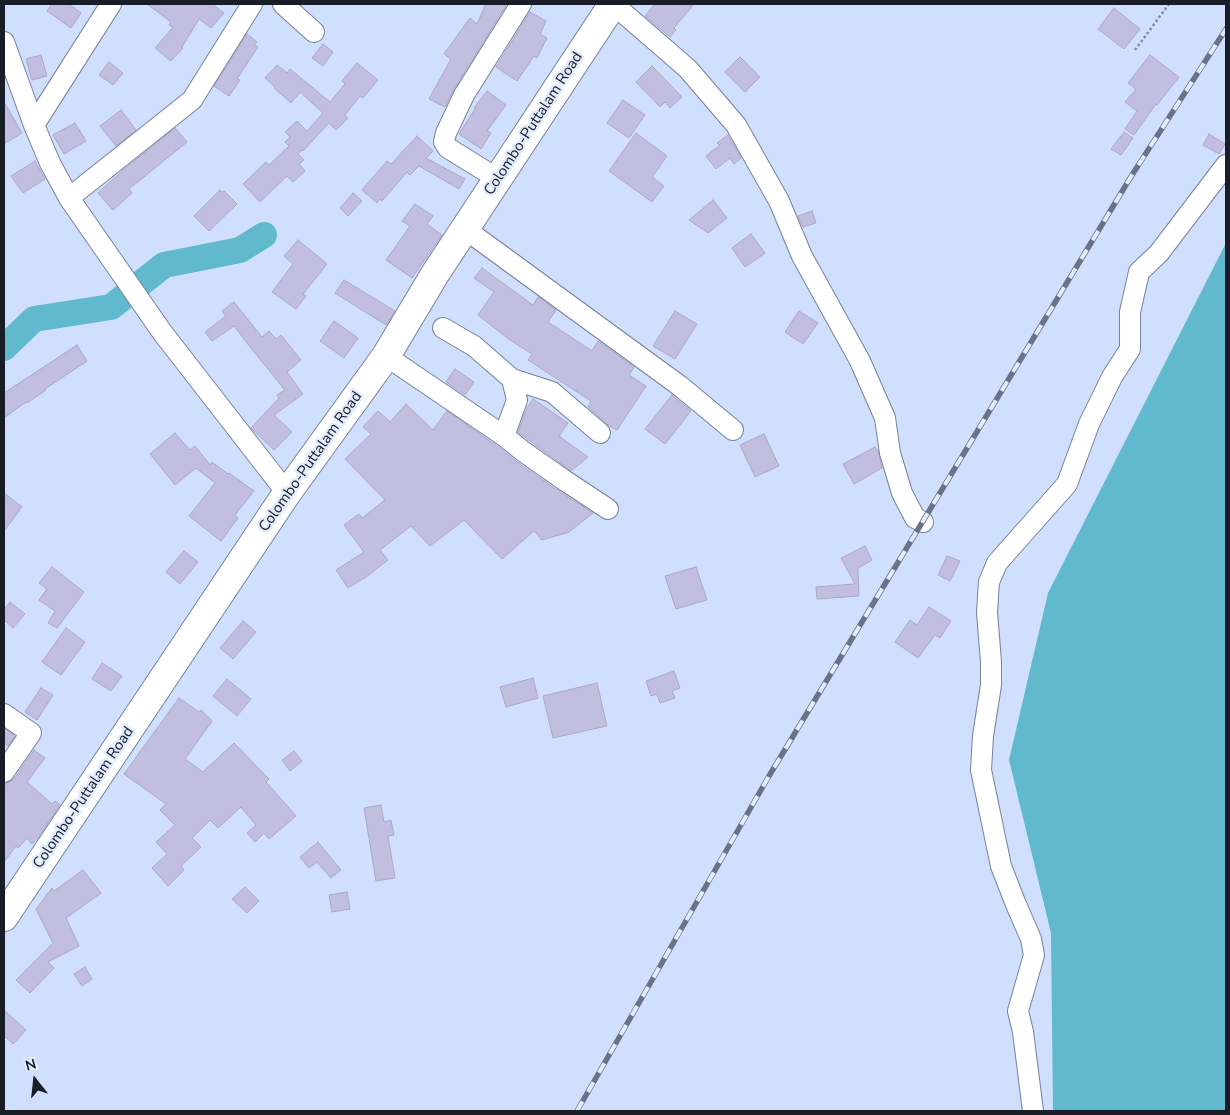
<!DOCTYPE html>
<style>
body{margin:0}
#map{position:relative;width:1230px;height:1115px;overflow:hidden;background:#d0dffe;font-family:"Nunito Sans",sans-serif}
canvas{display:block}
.frame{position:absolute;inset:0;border:5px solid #181d28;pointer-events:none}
.north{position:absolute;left:10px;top:1055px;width:50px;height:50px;-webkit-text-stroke:4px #e3ecff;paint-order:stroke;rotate:344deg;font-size:14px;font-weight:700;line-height:20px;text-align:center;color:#181d28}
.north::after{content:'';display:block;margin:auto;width:18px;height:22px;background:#181d28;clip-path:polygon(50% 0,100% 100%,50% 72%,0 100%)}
</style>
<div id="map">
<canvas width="1230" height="1115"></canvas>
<div class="frame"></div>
<div class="north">N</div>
</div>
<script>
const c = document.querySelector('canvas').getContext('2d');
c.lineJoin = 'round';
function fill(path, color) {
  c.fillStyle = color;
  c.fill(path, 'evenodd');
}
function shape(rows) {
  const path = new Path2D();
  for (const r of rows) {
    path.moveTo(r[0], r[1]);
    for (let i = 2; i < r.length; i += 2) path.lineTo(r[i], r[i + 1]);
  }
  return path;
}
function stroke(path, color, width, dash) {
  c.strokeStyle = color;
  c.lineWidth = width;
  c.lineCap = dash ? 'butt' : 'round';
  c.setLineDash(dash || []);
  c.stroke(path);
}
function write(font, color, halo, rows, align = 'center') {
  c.font = font + ' "Nunito Sans",sans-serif';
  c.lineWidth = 5;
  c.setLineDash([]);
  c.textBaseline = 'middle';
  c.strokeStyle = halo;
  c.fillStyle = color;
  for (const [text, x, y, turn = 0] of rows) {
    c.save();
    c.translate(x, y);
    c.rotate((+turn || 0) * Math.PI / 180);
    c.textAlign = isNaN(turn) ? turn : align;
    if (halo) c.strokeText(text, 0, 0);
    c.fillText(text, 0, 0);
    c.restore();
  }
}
fill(shape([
 [1226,243,1226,1111,1053,1111,1051,933,1009,760,1048,593]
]), '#60b9cc');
stroke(shape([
 [4,348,34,319,111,307,164,265,240,250,264,235]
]), '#60b9cc', 26);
const building = shape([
 [52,4,69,4,81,13,71,28,47,11,52,4],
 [147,4,212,4,224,13,211,28,199,19,182,47,183,48,171,61,155,48,173,27,169,25,171,22,147,4],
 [486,4,507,4,454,89,445,107,429,99,451,59,444,54,470,18,477,24,486,4],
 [655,4,694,4,674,28,676,30,670,37,645,16,655,4],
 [1114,8,1140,29,1124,49,1098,29,1114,8],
 [530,12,546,21,540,34,547,38,537,58,534,56,517,81,496,67,530,12],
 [247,34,257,42,254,45,258,47,237,79,240,80,229,96,214,86,247,34],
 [323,44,333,52,323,66,312,58,323,44],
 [41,55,47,76,32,80,26,59,41,55],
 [1150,55,1179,77,1157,105,1156,104,1134,135,1125,129,1137,111,1125,102,1136,89,1128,83,1150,55],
 [740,57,760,77,745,92,725,72,740,57],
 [109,62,123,73,113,85,99,75,109,62],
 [357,63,378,80,363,98,360,96,345,115,348,118,336,130,329,123,303,151,302,150,298,154,304,160,299,164,305,171,293,182,287,176,260,202,243,184,266,162,269,165,289,146,285,142,290,137,285,132,297,121,307,131,323,113,300,92,291,103,274,88,275,87,265,78,277,65,287,73,290,69,330,102,345,84,342,81,357,63],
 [652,66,682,97,670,108,665,102,660,107,636,82,652,66],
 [487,91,506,105,487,131,491,133,481,149,459,134,475,109,474,108,487,91],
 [623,100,645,115,629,138,607,123,623,100],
 [4,102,22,133,4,144,4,102],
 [121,110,136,130,116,146,100,126,121,110],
 [75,123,86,141,64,154,53,135,75,123],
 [175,128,187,142,129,189,132,193,113,210,98,193,123,170,175,128],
 [1124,132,1133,138,1121,155,1111,149,1124,132],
 [636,133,667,156,652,177,664,186,652,202,609,171,636,133],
 [1209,134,1225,144,1219,154,1203,145,1209,134],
 [728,135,741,158,734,164,730,158,716,169,706,156,720,145,717,143,728,135],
 [417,136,433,151,426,158,465,179,459,189,419,166,410,175,407,172,382,201,380,199,377,203,362,190,387,161,391,164,417,136],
 [35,161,45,179,23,193,11,176,35,161],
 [220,190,222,192,224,191,237,204,209,231,194,216,220,190],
 [353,193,362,201,348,216,340,208,353,193],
 [713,200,727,218,708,233,689,220,713,200],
 [415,204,433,216,427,224,442,235,412,278,386,260,410,226,402,221,415,204],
 [812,211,816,223,803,227,798,216,812,211],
 [751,234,765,253,745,267,732,248,751,234],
 [298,240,327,264,303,294,306,296,296,309,272,292,293,264,284,256,298,240],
 [482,268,533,305,538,297,556,310,548,322,592,351,598,341,634,367,629,375,646,386,617,430,608,425,588,407,591,401,528,360,532,354,510,340,478,315,494,292,474,278,482,268],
 [344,280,395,311,386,325,335,293,344,280],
 [234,302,262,337,269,331,276,339,281,335,301,360,287,372,303,394,274,415,292,432,274,450,251,428,279,398,277,395,285,390,250,347,234,326,212,341,205,332,226,316,222,311,234,302],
 [675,311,697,324,675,359,653,346,675,311],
 [799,311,818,323,803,344,785,332,799,311],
 [334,321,358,338,344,358,320,341,334,321],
 [77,345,87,361,45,389,46,390,27,403,26,402,4,418,4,393,77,345],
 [455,369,474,382,465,395,446,382,455,369],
 [672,395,691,411,665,444,645,429,672,395],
 [533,399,568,423,559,436,588,457,571,471,518,432,527,408,533,399],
 [406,404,433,430,447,411,497,446,517,462,557,490,593,513,569,532,542,540,534,531,502,559,464,520,430,546,411,526,380,550,388,560,366,577,348,588,336,570,364,552,344,525,359,514,362,518,385,500,345,459,371,434,363,427,378,411,390,422,406,404],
 [175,433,190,450,195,446,210,465,212,462,228,474,229,473,254,491,235,515,238,518,221,541,189,516,215,483,196,468,175,485,150,454,175,433],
 [764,434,779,466,755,477,740,445,764,434],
 [875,447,878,451,882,468,854,484,843,464,875,447],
 [4,493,22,507,4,531,4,493],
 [865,546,872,560,858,568,859,596,817,599,816,587,855,584,841,558,865,546],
 [184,551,198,562,180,584,166,572,184,551],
 [947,556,960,561,950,581,938,575,947,556],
 [52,567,84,592,57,628,48,623,55,611,39,600,47,589,39,583,52,567],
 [696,567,707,600,676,609,665,576,696,567],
 [10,602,25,614,13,628,4,620,4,610,10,602],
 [929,607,951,621,940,638,935,635,918,658,895,642,910,620,917,625,929,607],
 [243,621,256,632,233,659,220,648,243,621],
 [66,628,85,642,61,675,42,662,66,628],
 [102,663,122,676,111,691,92,679,102,663],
 [674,671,680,688,672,691,675,698,660,703,657,694,651,696,646,681,674,671],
 [533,678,538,698,506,707,500,687,533,678],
 [227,679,251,699,237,716,213,696,227,679],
 [597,683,607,726,553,738,543,696,597,683],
 [41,688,53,695,37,720,25,712,41,688],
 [179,698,199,712,201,710,212,721,185,759,203,772,234,743,269,779,266,782,296,816,269,839,264,833,255,842,247,833,256,825,241,807,218,828,210,820,192,838,201,847,181,866,184,870,168,886,152,868,167,854,156,842,175,825,160,810,166,804,124,774,179,698],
 [4,728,15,736,8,746,4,743,4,728],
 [34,750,45,758,27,782,52,804,55,801,60,805,39,836,32,844,27,838,18,848,16,846,4,862,4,785,14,779,34,750],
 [294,751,302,761,290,771,282,760,294,751],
 [381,805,384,822,391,820,394,835,388,836,395,878,376,881,364,808,381,805],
 [318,842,341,870,331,878,317,862,309,868,300,857,318,842],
 [83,870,101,893,66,918,79,946,48,962,54,968,30,993,16,980,53,943,36,909,52,888,54,891,83,870],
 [245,887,259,901,247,913,232,899,245,887],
 [347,892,350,909,332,912,329,895,347,892],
 [85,967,92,979,82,986,74,974,85,967],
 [4,1010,26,1030,13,1044,4,1036,4,1010]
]);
fill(building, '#c2bedf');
stroke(building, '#aba7c7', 1);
const minor = shape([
 [283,4,314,32],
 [613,4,688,69,736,125,779,201,802,256,860,361,885,418,890,453,902,493,915,518,923,522],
 [4,42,34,125,50,163,69,198,162,332,287,493],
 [34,125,111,4],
 [498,179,448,148,444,142,446,133,464,95,521,4],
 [69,198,192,100,252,4],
 [465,229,680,386,733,430],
 [443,328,474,346,512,379,517,400,504,436,524,452,564,480,608,509],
 [386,356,504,436],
 [512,379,552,392,600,433],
 [4,714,31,733,4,772],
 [1033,1111,1023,1032,1018,1011,1034,955,1031,939,1015,902,1001,866,981,770,983,736,991,685,991,662,987,612,989,582,997,563,1067,484,1089,424,1112,377,1130,349,1130,312,1139,272,1159,253,1226,165]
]);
const highway = shape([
 [4,917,287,493,386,356,435,274,613,4]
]);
stroke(minor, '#74829e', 22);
stroke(highway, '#74829e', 30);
stroke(shape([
 [1135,50,1169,4]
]), '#7e899f', 2.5, [2.5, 2.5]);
stroke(minor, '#fff', 20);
stroke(highway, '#fff', 28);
const rail = shape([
 [577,1111,769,776,1132,175,1226,29]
]);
stroke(rail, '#697286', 5.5);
stroke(rail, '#e3ecff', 4, [11]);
write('15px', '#181d28', '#e3ecff', [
 ["Colombo-Puttalam Road",534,124,-57],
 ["Colombo-Puttalam Road",311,462,-55],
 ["Colombo-Puttalam Road",84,798,-56]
]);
</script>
